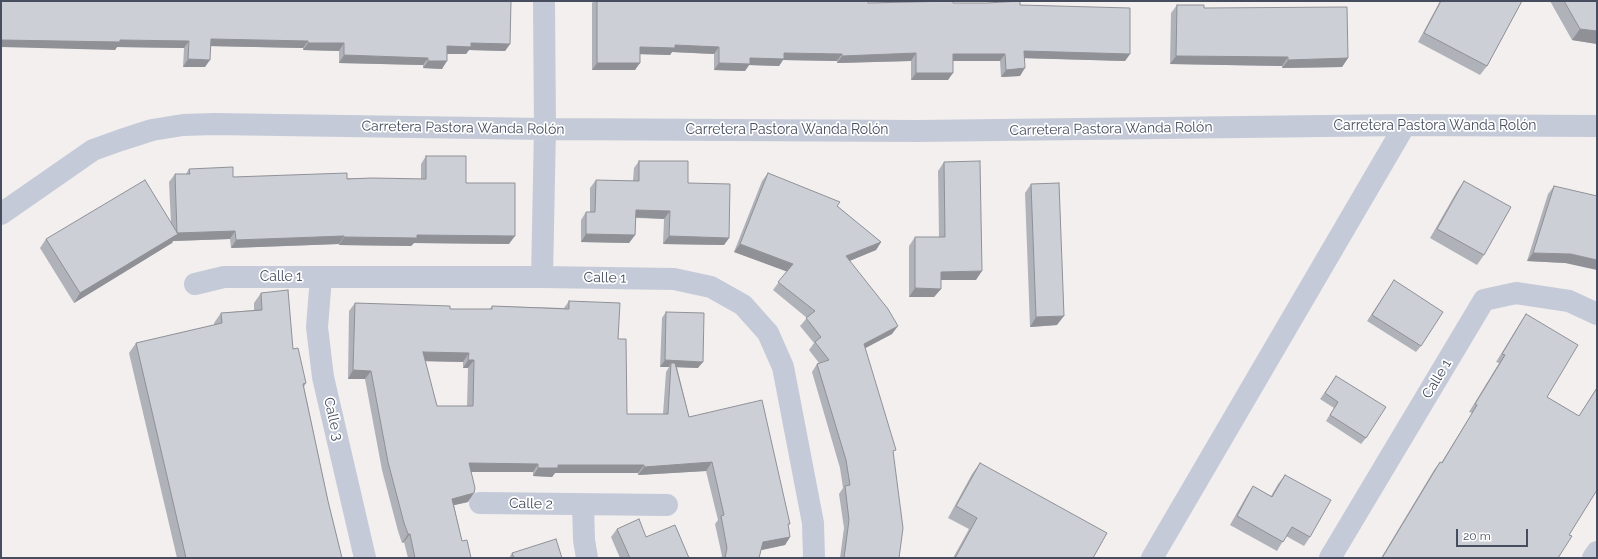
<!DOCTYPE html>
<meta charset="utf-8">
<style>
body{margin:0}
#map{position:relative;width:1598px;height:559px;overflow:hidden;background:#f2efee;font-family:Raleway,sans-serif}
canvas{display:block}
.frame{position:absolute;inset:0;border:2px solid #454d5e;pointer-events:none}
.scale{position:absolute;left:1456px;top:529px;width:72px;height:18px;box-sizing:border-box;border:2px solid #454d5e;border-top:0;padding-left:5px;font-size:12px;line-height:14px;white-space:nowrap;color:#454d5e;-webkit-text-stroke:3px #fff;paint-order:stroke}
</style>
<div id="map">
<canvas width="1598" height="559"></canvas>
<div class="frame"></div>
<div class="scale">20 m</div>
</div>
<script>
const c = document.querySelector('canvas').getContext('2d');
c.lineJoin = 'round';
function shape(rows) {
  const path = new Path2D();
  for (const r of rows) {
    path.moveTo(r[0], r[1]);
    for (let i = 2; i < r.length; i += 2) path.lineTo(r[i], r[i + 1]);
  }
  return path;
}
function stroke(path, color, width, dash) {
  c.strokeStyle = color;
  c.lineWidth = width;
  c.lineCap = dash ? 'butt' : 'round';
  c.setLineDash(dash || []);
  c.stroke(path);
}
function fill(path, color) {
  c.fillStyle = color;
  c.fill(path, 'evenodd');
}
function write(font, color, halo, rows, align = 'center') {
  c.font = font + ' Raleway,sans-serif';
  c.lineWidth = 3.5;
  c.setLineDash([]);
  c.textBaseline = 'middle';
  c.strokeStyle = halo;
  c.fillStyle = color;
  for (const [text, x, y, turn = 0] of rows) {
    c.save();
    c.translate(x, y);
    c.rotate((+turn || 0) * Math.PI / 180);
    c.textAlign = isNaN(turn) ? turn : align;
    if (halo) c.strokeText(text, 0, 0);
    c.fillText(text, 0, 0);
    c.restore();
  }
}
stroke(shape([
 [1,214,93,150,121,140,152,130,183,125,214,124,545,129,918,131,1405,125,1597,126],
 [321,277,317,327,323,377,365,558],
 [542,277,545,129,544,1],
 [195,284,224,277,542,277,674,279,711,287,743,305,768,333,783,367,813,523,814,558],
 [480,503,667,505],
 [583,505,584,540,587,558],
 [1152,558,1405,125],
 [1330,558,1484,300,1516,293,1569,301,1597,314],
 [1593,558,1597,552]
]), '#c4cad8', 22);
fill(shape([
 [1,1,510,44,505,51,469,50,466,54,447,54,442,69,423,68,423,65,339,63,339,51,303,50,303,48,211,46,205,67,183,67,184,48,117,47,115,50],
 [594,1,829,1,868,3,953,3,1020,5,1130,54,1125,61,1024,58,1020,76,1001,77,1000,61,953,61,948,80,911,80,911,61,837,63,837,61,783,60,779,66,749,65,745,71,714,70,714,54,672,52,670,55,640,54,635,70,592,70,592,3],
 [1440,1,1522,1,1487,66,1480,75,1418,42],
 [1550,1,1597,1,1597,44,1572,40],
 [1177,5,1204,8,1348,58,1342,67,1282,68,1282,66,1170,64,1171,13],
 [426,156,466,183,509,244,414,243,411,246,339,245,339,244,231,248,230,239,173,241,172,243,74,303,40,248,46,239,171,223,169,182,175,174,186,174,189,169,233,177,421,179,421,164],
 [639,161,688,183,729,238,724,245,663,244,664,219,636,218,635,235,629,243,581,242,581,220,586,212,590,212,590,188,596,180,633,181,634,168],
 [944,162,976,280,941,280,941,289,934,297,909,297,909,246,915,237,939,237,938,171],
 [768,173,837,206,881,242,876,250,849,261,892,334,865,348,893,453,899,558,840,558,844,528,839,494,843,488,840,468,812,372,817,364,819,363,809,350,814,343,800,326,807,318,773,290,787,271,734,252,762,181],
 [1464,181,1484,255,1477,265,1430,238,1457,191],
 [1031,184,1057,325,1030,327,1025,193],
 [1554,186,1565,263,1527,261,1548,194],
 [1394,280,1421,346,1416,352,1367,321],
 [261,293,293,349,306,383,304,387,328,501,342,558,177,558,129,353,136,343,214,325,214,323,221,313,254,310,254,303],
 [569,301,618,339,627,414,663,414,666,372,669,367,660,367,662,318,666,312,698,368,677,367,689,417,788,527,790,537,785,545,761,550,759,558,721,558,722,556,715,524,718,520,706,471,638,475,638,473,555,473,552,477,533,476,533,472,471,472,468,502,454,505,462,541,471,558,408,558,404,542,402,543,398,531,382,470,365,379,348,379,349,311,355,303,450,309,490,309,492,306,564,308],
 [425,361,463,362,463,368,468,368,467,406,437,406],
 [1526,314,1547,397,1579,416,1597,387,1597,490,1569,535,1558,558,1381,558,1434,470,1440,462,1441,463,1472,413,1469,412,1499,363,1496,362,1520,323],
 [1336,376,1366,438,1361,444,1326,421,1334,408,1320,399],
 [980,463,1093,558,953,558,969,529,948,518,972,474],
 [1285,475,1310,537,1304,546,1286,536,1277,551,1230,525,1247,495,1253,486,1271,496,1278,484],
 [617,529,646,537,689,558,620,558,611,537],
 [512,553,562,558,509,558]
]), '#b0b2b9');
fill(shape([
 [1580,29,1597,31,1597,44,1572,40],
 [211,39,308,41,303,48,206,46],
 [1,40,120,40,189,41,184,48,117,47,115,50,1,47],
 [308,43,344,43,339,51,303,50],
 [471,43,510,44,505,51,469,50,466,54,442,54,447,46],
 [675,45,719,47,714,54,672,52,670,55,635,54,640,47],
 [1024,51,1130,54,1125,61,1019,58],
 [784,53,842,54,837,61,783,60,779,66,749,65,745,71,714,70,719,63],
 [916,53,911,61,837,63,842,56],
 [953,54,1005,54,1000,61,948,61],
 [344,55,428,58,423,65,339,63],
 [1176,56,1288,57,1282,66,1170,64],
 [1348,58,1342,67,1282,68,1288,60],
 [188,59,210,60,205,67,183,67],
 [428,61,447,61,442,69,423,68],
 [597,63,640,63,635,70,592,70],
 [1025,68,1020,76,1001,77,1006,70],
 [916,73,953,73,948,80,911,80],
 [636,210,670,211,664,219,631,217],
 [235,231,230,239,173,241,172,243,74,303,80,293,177,233],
 [586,234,635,235,629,243,581,242],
 [417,235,515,236,509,244,414,243,411,246,339,245,344,237],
 [344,236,339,244,231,248,236,240],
 [669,236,729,238,724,245,663,244],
 [881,242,876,250,840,265,846,256],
 [740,244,793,264,788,272,734,252],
 [1533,253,1571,254,1597,260,1597,270,1565,263,1527,261],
 [982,271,976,280,935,280,941,272],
 [915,288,941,289,934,297,909,297],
 [1064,316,1057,325,1030,327,1036,317],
 [898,326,892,334,858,352,864,344],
 [423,352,469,353,463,362,417,361],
 [468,360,474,360,468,368,463,368],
 [665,360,703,362,698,368,671,367,671,363,669,367,660,367],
 [353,370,371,371,365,379,348,379],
 [712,462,706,471,638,475,644,467],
 [469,463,538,464,533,472,463,472],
 [558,465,644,465,638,473,555,473,552,477,533,476,538,468],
 [474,493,468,502,446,507,452,499],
 [408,534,410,534,404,542,402,543],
 [790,537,785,545,757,551,763,542]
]), '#909196');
const building = shape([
 [1,1,511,1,510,44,471,43,471,47,447,46,447,61,428,61,428,58,344,55,344,43,308,43,308,41,211,39,210,60,188,59,189,41,120,40,120,42,1,40,1,1],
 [597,1,868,1,868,3,953,1,953,3,987,3,1020,1,1020,5,1130,8,1130,54,1024,51,1025,68,1006,70,1005,54,953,54,953,73,916,73,916,53,842,56,842,54,784,53,784,59,750,58,750,64,719,63,719,47,675,45,675,48,640,47,640,63,597,63,597,1],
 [1441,1,1522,1,1487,66,1424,33,1441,1],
 [1564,1,1597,1,1597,31,1580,29,1564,1],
 [1177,5,1204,5,1204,8,1347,7,1348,58,1288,60,1288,57,1176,56,1177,5],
 [426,156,466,156,466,183,515,183,515,236,417,235,417,238,344,237,344,236,236,240,235,231,177,233,175,174,190,174,189,169,233,167,233,177,347,173,347,179,372,178,426,179,426,156],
 [639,161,688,161,688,183,730,184,729,238,669,236,670,211,636,210,635,235,586,234,586,212,595,212,596,180,639,181,639,161],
 [980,161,982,271,941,272,941,289,915,288,915,237,945,237,944,162,980,161],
 [768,173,840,202,837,206,881,242,846,256,888,309,898,326,864,344,896,450,893,451,903,528,899,558,844,558,849,520,845,486,850,485,846,460,817,364,829,360,815,342,821,337,806,318,815,311,778,282,793,264,740,244,768,173],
 [145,180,178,234,80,293,46,239,145,180],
 [1464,181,1511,207,1484,255,1437,229,1464,181],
 [1059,183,1064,316,1036,317,1031,184,1059,183],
 [1554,186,1597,196,1597,260,1571,254,1533,253,1554,186],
 [1394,280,1443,312,1421,346,1372,315,1394,280],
 [288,290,293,349,298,348,306,383,303,384,328,501,342,558,186,558,136,343,222,323,221,313,262,310,261,293,288,290],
 [569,301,620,303,618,339,626,339,627,414,668,414,671,363,675,363,689,417,762,400,790,524,788,524,790,537,763,542,759,558,725,558,727,548,721,516,724,515,712,462,644,467,644,465,558,465,558,468,538,468,538,464,469,463,475,488,474,493,452,499,462,541,467,540,471,558,415,558,410,534,408,534,404,523,388,462,371,371,353,370,355,303,450,306,450,309,492,309,492,306,569,309,569,301],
 [423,352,469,353,468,360,474,360,473,406,437,406,423,352],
 [666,312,704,313,703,362,665,360,666,312],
 [1526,314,1578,345,1547,397,1579,416,1597,388,1597,490,1569,535,1572,536,1558,558,1382,558,1440,462,1442,463,1477,405,1475,404,1505,355,1502,354,1526,314],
 [1336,376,1386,407,1366,438,1330,415,1338,402,1325,393,1336,376],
 [980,463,1107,533,1093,558,955,558,977,518,956,506,980,463],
 [1285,475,1331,500,1310,537,1292,527,1283,542,1237,516,1253,486,1272,497,1285,475],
 [639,519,646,537,675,525,689,558,630,558,617,529,639,519],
 [556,539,562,558,514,558,512,553,556,539]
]);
fill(building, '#cdcfd7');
stroke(building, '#909196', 1);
write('14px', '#454d5e', '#fff', [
 ["Carretera Pastora Wanda Rolón",1435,126],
 ["Carretera Pastora Wanda Rolón",463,128,1],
 ["Carretera Pastora Wanda Rolón",1111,129,-1],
 ["Carretera Pastora Wanda Rolón",787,130],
 ["Calle 1",281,277],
 ["Calle 1",605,278,1],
 ["Calle 1",1437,379,-59],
 ["Calle 3",333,419,77],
 ["Calle 2",531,504,1]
]);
</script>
